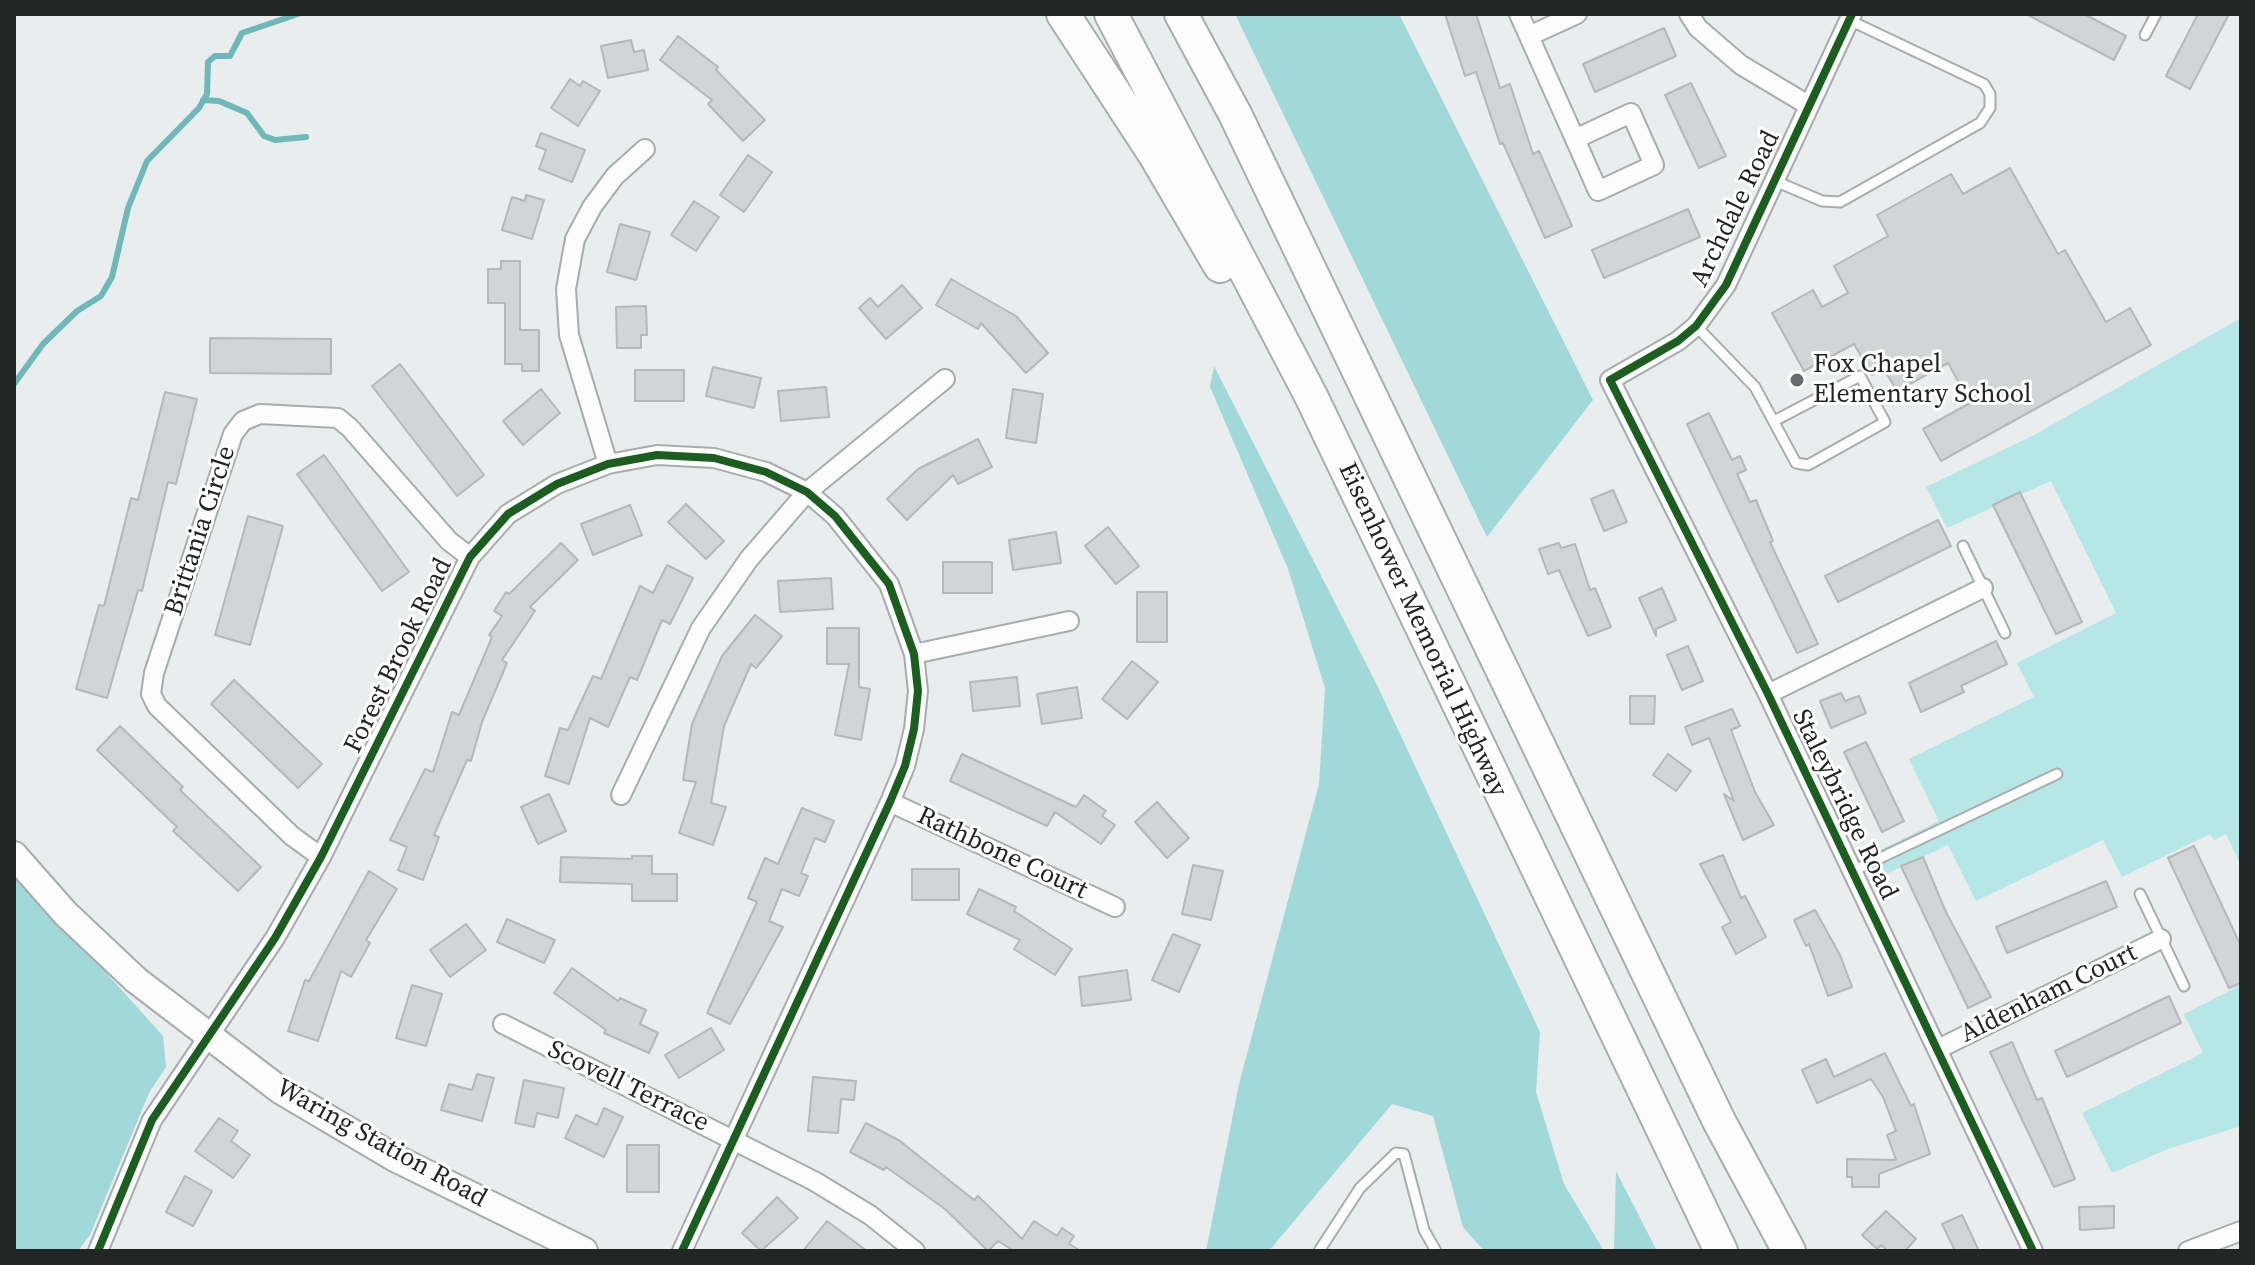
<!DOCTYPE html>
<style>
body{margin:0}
#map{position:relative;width:2255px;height:1265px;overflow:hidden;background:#e9eded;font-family:"Source Serif 4",serif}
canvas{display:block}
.frame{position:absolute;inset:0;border:16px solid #232525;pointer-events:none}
</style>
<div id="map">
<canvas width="2255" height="1265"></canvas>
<div class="frame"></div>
</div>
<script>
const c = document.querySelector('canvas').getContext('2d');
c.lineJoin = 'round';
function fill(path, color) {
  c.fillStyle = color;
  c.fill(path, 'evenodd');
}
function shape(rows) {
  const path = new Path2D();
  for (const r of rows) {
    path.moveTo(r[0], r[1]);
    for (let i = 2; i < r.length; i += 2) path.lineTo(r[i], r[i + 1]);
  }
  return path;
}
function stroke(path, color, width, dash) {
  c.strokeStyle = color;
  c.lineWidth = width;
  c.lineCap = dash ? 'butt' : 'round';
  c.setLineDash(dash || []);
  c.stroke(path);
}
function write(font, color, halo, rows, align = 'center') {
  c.font = font + ' "Source Serif 4",serif';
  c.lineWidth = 6;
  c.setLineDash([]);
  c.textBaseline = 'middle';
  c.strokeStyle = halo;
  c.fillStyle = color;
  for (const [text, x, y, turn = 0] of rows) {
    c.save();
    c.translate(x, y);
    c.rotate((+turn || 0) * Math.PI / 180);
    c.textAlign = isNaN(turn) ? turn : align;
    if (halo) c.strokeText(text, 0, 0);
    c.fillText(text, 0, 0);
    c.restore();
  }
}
fill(shape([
 [2241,318,2241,865,2226,834,2214,840,2210,834,2122,877,2103,840,1976,901,1948,845,1880,877,1870,855,1939,821,1909,759,2034,697,2017,663,2116,613,2051,481,1947,528,1926,487,2034,435],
 [2241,985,2241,1126,2168,1149,2112,1173,2082,1113,2203,1053,2184,1014]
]), '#b5e7e7');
fill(shape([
 [1235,14,1399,14,1593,400,1487,537],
 [1214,366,1377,685,1540,1032,1536,1092,1564,1184,1604,1251,1484,1251,1463,1227,1433,1116,1392,1104,1269,1251,1206,1251,1239,1084,1319,784,1325,688,1288,569,1210,387],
 [14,870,163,1036,166,1067,149,1093,90,1235,78,1251,14,1251],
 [1616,1171,1657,1251,1614,1251]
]), '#a1d9da');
stroke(shape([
 [203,100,219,101,247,113,264,136,275,140,306,137],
 [14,384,43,344,77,311,101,296,112,277,128,208,147,161,199,108,207,94,208,62,215,56,230,56,242,33,298,14]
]), '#6fb8b9', 6);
const building = shape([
 [1445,14,1476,14,1500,88,1510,84,1533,154,1539,151,1572,226,1545,238,1503,143,1500,144,1476,72,1465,76,1445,14],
 [2026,14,2084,14,2126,36,2114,60,2026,14],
 [2198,14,2229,14,2190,89,2166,76,2198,14],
 [1664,28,1676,56,1595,92,1583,64,1664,28],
 [678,36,718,67,716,70,765,120,743,141,708,104,712,100,660,60,678,36],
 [631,40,634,52,644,50,648,70,608,78,601,46,631,40],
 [570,79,580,86,583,81,600,91,578,126,551,108,570,79],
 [1691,83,1726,156,1699,168,1665,95,1691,83],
 [541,133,585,150,572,182,539,169,546,150,536,146,541,133],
 [748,155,772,172,744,212,720,195,748,155],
 [2010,168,2058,254,2065,250,2106,322,2130,308,2151,345,1941,461,1923,429,1970,403,1948,363,1897,391,1884,369,1872,375,1854,344,1804,371,1772,313,1813,290,1822,307,1848,293,1834,266,1888,236,1877,215,1951,174,1963,194,2010,168],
 [526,195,544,200,532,239,502,230,512,197,525,201,526,195],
 [694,201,719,217,696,251,671,235,694,201],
 [1688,209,1700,237,1604,278,1592,250,1688,209],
 [620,224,650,232,636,280,607,272,620,224],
 [501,261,520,261,520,330,539,330,539,371,522,371,522,364,505,364,505,303,488,303,488,269,501,269,501,261],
 [951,279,1016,316,1048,353,1026,373,981,323,978,329,936,305,951,279],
 [902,285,922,308,886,339,859,308,870,298,878,307,902,285],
 [646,306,647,335,641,335,641,348,617,348,616,307,646,306],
 [210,338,331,339,331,374,210,373,210,338],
 [400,364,484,475,457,496,372,386,400,364],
 [713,367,761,378,754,408,706,396,713,367],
 [635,370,684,370,684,401,635,401,635,370],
 [826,387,829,417,781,421,778,391,826,387],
 [541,389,560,413,523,445,503,421,541,389],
 [1013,389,1043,394,1036,443,1006,438,1013,389],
 [165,392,197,399,176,484,168,482,142,591,138,590,107,698,76,689,99,605,104,606,131,498,138,500,165,392],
 [1709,413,1732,460,1740,456,1746,470,1737,474,1750,502,1756,500,1773,541,1770,542,1818,644,1797,653,1687,424,1709,413],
 [978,439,992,467,958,484,953,475,907,520,887,499,918,469,978,439],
 [324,455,409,572,382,591,297,474,324,455],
 [1613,490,1627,522,1604,531,1591,499,1613,490],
 [2020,492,2082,622,2056,634,1993,505,2020,492],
 [686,504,724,541,706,559,668,522,686,504],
 [630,505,642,535,593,555,581,524,630,505],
 [248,516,283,526,250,645,215,635,248,516],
 [1938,520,1951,546,1838,602,1825,576,1938,520],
 [1108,527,1139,566,1116,584,1085,546,1108,527],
 [1056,532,1061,563,1013,570,1009,540,1056,532],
 [561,543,578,560,530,607,535,611,502,660,507,663,482,722,471,761,467,760,434,835,439,837,423,880,398,870,407,847,390,840,425,769,433,772,452,712,459,715,492,637,489,635,502,616,494,611,506,592,509,594,561,543],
 [1559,543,1561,548,1575,544,1590,590,1595,588,1611,627,1588,636,1559,570,1548,574,1539,549,1559,543],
 [943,562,992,562,992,593,943,593,943,562],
 [667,565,693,578,670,624,662,620,637,680,630,677,608,727,590,718,569,784,545,776,560,728,568,730,593,676,601,679,640,586,653,593,667,565],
 [831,578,833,609,780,612,778,581,831,578],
 [1662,588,1676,620,1656,629,1656,636,1639,598,1662,588],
 [1137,592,1167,592,1167,642,1137,642,1137,592],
 [755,615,782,636,756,668,751,664,724,726,711,803,726,807,713,845,679,833,696,782,683,780,692,724,722,656,755,615],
 [827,628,859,628,859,687,870,689,861,740,835,735,849,664,827,664,827,628],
 [1996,641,2007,664,1961,686,1964,692,1921,712,1909,683,1996,641],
 [1688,646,1703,681,1682,690,1667,655,1688,646],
 [1132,661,1158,682,1127,719,1102,699,1132,661],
 [1017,677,1020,706,973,711,970,682,1017,677],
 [234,680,322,764,298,788,211,704,234,680],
 [1077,687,1082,718,1042,724,1037,694,1077,687],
 [1841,693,1845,701,1859,696,1866,713,1831,728,1820,701,1841,693],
 [1630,696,1655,696,1654,724,1630,724,1630,696],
 [1732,709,1740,726,1731,730,1755,792,1774,825,1743,840,1724,794,1734,801,1709,738,1692,745,1685,727,1732,709],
 [120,726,183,787,180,790,261,867,238,891,173,831,177,827,97,750,120,726],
 [1866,742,1904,821,1882,832,1844,752,1866,742],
 [962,754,1076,807,1084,795,1106,811,1102,816,1115,825,1101,844,1055,812,1047,826,950,781,962,754],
 [1668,754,1691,771,1676,791,1653,775,1668,754],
 [549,794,566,831,538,844,521,807,549,794],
 [1157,802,1189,838,1167,858,1135,822,1157,802],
 [802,808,834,821,825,842,815,838,801,873,808,876,799,896,782,889,769,921,783,927,730,1024,707,1013,757,902,748,898,765,858,778,864,802,808],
 [2194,846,2241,946,2241,983,2229,988,2168,858,2194,846],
 [1723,855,1741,898,1745,896,1766,937,1736,954,1722,927,1731,922,1700,864,1723,855],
 [632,856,652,856,652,874,677,874,677,901,632,901,632,884,560,882,561,857,632,859,632,856],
 [1923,857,1945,910,1991,997,1968,1008,1901,866,1923,857],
 [1193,865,1223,871,1211,920,1182,914,1193,865],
 [912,869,959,869,959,900,912,900,912,869],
 [369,871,397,889,366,940,370,943,351,977,341,971,318,1041,288,1031,305,980,309,981,369,871],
 [2106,881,2117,907,2007,953,1996,927,2106,881],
 [979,889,1016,907,1014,911,1072,949,1055,975,1014,949,1020,940,967,914,979,889],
 [1815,910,1840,955,1852,987,1828,996,1809,944,1806,946,1794,920,1815,910],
 [507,919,555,940,544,963,497,942,507,919],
 [466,924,486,950,450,977,430,950,466,924],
 [1173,934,1200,945,1179,992,1152,980,1173,934],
 [572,968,618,1001,620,998,646,1010,640,1024,658,1033,649,1053,604,1033,606,1030,554,993,572,968],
 [1127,970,1131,1000,1082,1006,1079,977,1127,970],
 [412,985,442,994,426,1046,396,1038,412,985],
 [2169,996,2181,1023,2067,1077,2055,1051,2169,996],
 [711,1028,724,1050,679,1078,665,1055,711,1028],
 [2012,1042,2037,1100,2042,1098,2075,1179,2054,1187,1990,1052,2012,1042],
 [1885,1053,1911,1106,1914,1104,1930,1154,1879,1174,1879,1187,1852,1187,1852,1177,1847,1177,1847,1159,1896,1160,1887,1135,1896,1131,1883,1097,1871,1079,1817,1103,1802,1070,1826,1059,1834,1077,1885,1053],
 [477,1074,494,1078,482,1121,441,1110,449,1084,472,1090,477,1074],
 [813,1077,856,1081,854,1100,841,1099,838,1133,808,1131,813,1077],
 [524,1080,564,1088,558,1118,537,1113,534,1127,515,1123,524,1080],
 [604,1108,623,1117,604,1157,565,1138,576,1115,597,1125,604,1108],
 [219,1118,238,1131,231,1141,250,1155,233,1178,195,1151,219,1118],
 [866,1123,900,1141,974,1200,978,1196,1022,1239,1034,1221,1057,1236,1062,1228,1074,1236,1069,1244,1081,1251,1014,1251,998,1241,988,1251,945,1209,886,1167,884,1170,850,1152,866,1123],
 [627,1145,659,1145,659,1192,627,1192,627,1145],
 [185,1176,212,1191,193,1226,166,1212,185,1176],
 [777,1197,798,1218,761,1251,742,1233,777,1197],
 [2114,1206,2114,1228,2080,1230,2079,1207,2114,1206],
 [1886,1211,1916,1239,1905,1251,1888,1251,1881,1245,1877,1249,1862,1235,1886,1211],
 [1962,1215,1979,1251,1955,1251,1942,1224,1962,1215],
 [827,1221,867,1251,803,1251,827,1221]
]);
fill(building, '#d2d5d5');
stroke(building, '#b5b8b8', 2);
const lane = shape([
 [2145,35,2156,14],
 [1775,181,1822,201,1840,202,1980,123,1990,108,1990,94,1984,84,1849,20],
 [1696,326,1755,387,1796,463,1808,465,1885,422,1860,376,1774,421],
 [1963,546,2005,633],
 [1853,871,2057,774],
 [2140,894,2184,986],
 [1319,1251,1360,1188,1396,1153,1404,1154,1424,1230,1436,1251]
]);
const street = shape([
 [1519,14,1575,139,1598,191,1654,165,1631,113,1575,139],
 [1689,14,1698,28,1741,65,1808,105],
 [1852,14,1726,285,1696,326,1678,341,1610,380,1768,694,2033,1251],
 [1529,36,1577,14],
 [608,464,569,335,566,289,575,239,592,207,615,176,645,149],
 [914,654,1069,621],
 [1768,694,1983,588],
 [621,795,701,628,749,559,807,492,945,379],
 [890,802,1115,907],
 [321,857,292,836,157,706,151,694,154,673,233,434,243,421,260,414,338,418,350,428,449,541,470,557],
 [503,1024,814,1181,870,1215,915,1251],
 [1938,1049,2161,939],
 [98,1251,152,1120,275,938,321,857,470,557,508,514,557,484,608,464,657,455,714,458,766,472,807,492,835,516,889,584,914,654,918,691,914,729,905,766,890,802,682,1251],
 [2188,1251,2241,1231]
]);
const secondary = shape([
 [14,855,65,913,136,980,280,1090,395,1158,584,1251]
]);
const highway = shape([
 [1063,14,1155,155,1220,266],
 [1111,14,1311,396,1721,1251],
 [1181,14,1235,114,1719,1121,1789,1251]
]);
stroke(lane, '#a9acac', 13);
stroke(street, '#a9acac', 22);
stroke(secondary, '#a9acac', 30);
stroke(highway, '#a9acac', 36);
stroke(lane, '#fcfcfc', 9);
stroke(street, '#fcfcfc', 18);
stroke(secondary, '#fcfcfc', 26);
stroke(highway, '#fcfcfc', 32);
stroke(shape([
 [1852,14,1726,285,1696,326,1678,341,1610,380,1768,694,2033,1251],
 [98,1251,152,1120,275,938,321,857,470,557,508,514,557,484,608,464,657,455,714,458,766,472,807,492,835,516,889,584,914,654,918,691,914,729,905,766,890,802,682,1251]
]), '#1b5e20', 8);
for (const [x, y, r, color] of [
 [1797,380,8,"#686b6b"]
]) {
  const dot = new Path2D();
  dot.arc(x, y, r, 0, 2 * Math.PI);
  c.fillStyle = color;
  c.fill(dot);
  stroke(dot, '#fff', 3);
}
write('26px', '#232525', '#fff', [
 ["Archdale Road",1736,209,-64],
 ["Brittania Circle",201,531,-72],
 ["Eisenhower Memorial Highway",1422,630,65],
 ["Forest Brook Road",399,656,-64],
 ["Staleybridge Road",1844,805,64],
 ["Rathbone Court",1002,854,25],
 ["Aldenham Court",2049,994,-26],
 ["Scovell Terrace",628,1087,26],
 ["Waring Station Road",381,1144,29]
]);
write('26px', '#232525', '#fff', [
 ["Fox Chapel",1813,365],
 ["Elementary School",1813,395]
], 'left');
</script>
